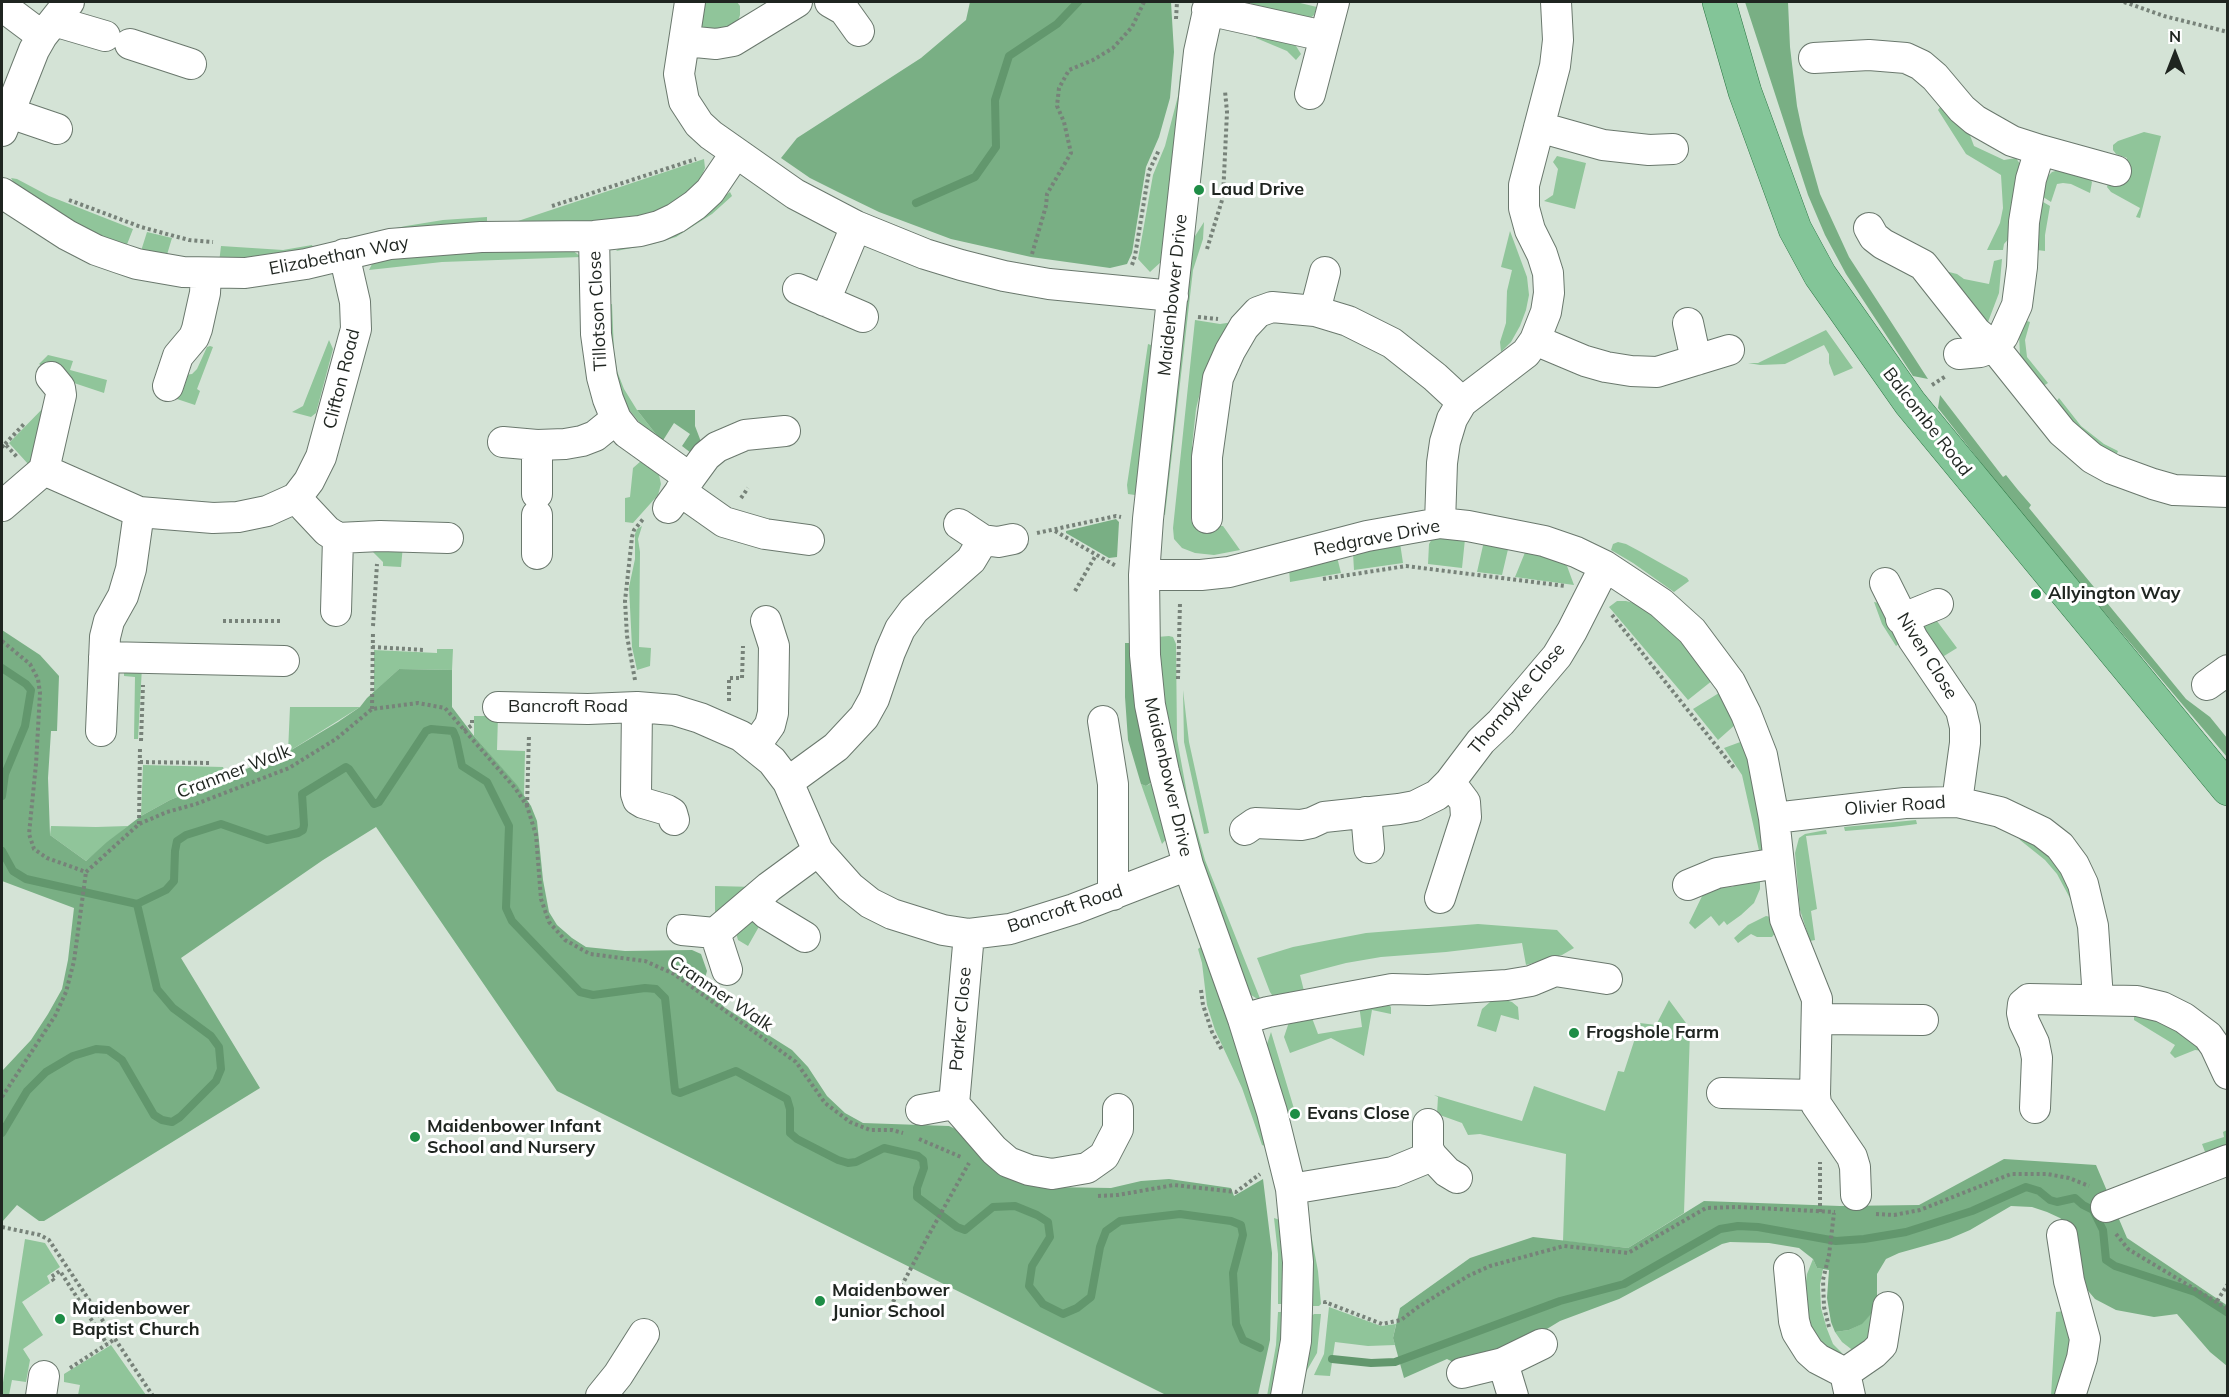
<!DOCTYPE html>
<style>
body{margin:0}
#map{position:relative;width:2229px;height:1397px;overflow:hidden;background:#d4e3d6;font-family:Mulish,sans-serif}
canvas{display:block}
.frame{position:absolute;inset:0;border:3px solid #1f2520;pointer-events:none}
.north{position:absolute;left:2145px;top:24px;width:60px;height:60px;-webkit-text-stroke:4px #fff;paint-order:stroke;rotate:0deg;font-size:16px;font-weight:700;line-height:24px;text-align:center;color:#1f2520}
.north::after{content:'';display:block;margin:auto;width:21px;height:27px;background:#1f2520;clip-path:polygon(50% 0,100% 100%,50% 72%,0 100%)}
</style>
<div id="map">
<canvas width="2229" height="1397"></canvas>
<div class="frame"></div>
<div class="north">N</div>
</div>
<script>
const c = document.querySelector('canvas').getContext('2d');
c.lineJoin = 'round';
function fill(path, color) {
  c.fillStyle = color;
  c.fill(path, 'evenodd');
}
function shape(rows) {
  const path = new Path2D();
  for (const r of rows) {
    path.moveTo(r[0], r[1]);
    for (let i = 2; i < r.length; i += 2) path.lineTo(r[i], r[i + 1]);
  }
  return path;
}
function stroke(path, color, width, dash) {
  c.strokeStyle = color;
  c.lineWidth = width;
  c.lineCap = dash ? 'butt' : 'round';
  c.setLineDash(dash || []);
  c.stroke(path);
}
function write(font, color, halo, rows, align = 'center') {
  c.font = font + ' Mulish,sans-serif';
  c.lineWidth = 6;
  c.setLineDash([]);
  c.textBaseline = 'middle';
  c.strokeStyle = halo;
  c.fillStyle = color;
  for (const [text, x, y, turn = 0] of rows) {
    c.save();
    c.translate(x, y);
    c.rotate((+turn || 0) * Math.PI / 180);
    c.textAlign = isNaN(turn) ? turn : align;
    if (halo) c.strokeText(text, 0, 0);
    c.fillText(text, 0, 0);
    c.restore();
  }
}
fill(shape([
 [704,2,737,2,740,6,740,15,737,24,704,32,700,26],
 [1250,2,1296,2,1317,7,1314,15,1308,20,1254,7],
 [1257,32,1288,42,1296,46,1301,54,1296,60,1287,51,1256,38],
 [1180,75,1186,75,1162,261,1150,272,1138,259,1153,175,1165,146,1178,96],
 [1940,107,1968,130,1974,146,2004,160,2016,158,2020,164,2022,173,2012,235,2004,244,2003,250,1987,250,2000,223,2003,208,2001,175,1966,154,1938,110],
 [2144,132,2161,136,2140,218,2136,217,2140,208,2111,192,2107,187,2109,180,2122,178,2127,158,2116,154,2113,150,2113,145,2118,141],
 [1557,156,1586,163,1575,209,1544,201,1553,195,1558,169,1553,162],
 [704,159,705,168,697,187,669,208,623,223,518,226,518,221],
 [2062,169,2087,175,2092,182,2090,193,2071,184,2063,183,2057,184,2051,202,2040,195,2045,179,2052,172],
 [11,178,17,179,49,196,133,229,126,247,70,223,14,183],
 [730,192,732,196,712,214,676,237,653,244,616,251,619,248,719,200],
 [2038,199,2050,206,2045,235,2045,251,2037,250],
 [487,217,487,221,483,223,376,235,376,232,406,226,443,220],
 [1204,222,1203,239,1193,270,1165,515,1159,514,1190,244],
 [1510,231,1527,277,1529,295,1526,310,1520,326,1511,342,1501,352,1500,342,1506,323,1507,291,1512,270,1501,267],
 [147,232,172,238,166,258,141,251],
 [312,245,314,249,219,263,221,246,283,250],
 [419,250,572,250,581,257,442,262,369,270,372,264],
 [2002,259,1999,293,1988,322,1967,301,1947,274,1949,272,1957,274,1964,279,1989,284,1994,261],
 [612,304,614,352,617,371,624,389,637,410,662,442,644,428,626,406,617,390,607,305],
 [1195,320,1220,324,1240,321,1204,376,1196,409,1192,446,1198,459,1191,521,1195,524,1223,526,1240,550,1214,555,1195,553,1182,548,1174,539,1173,528],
 [2024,320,2030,322,2025,340,2027,357,2048,383,2040,388,2020,356,2019,335],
 [1826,330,1853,368,1834,376,1829,363,1829,354,1824,345,1785,364,1760,365,1748,363,1758,363],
 [329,340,333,349,316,413,311,417,292,412,303,406],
 [1148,344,1154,346,1135,495,1128,494,1127,485],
 [210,346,213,347,197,389,200,391,195,405,174,398,184,375,192,374,197,369,207,347],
 [48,355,73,361,70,370,107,380,104,393,62,379,39,364],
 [2059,398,2081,426,2104,444,2118,451,2115,458,2099,449,2054,405],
 [49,402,39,446,29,465,9,443],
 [641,461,659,475,661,484,658,495,633,523,625,522,625,498,630,497,633,468],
 [642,526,638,539,640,552,639,647,651,648,650,666,637,670,632,647,629,587,635,559,635,534,637,529],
 [1449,538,1465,539,1462,568,1428,564,1429,544,1432,539],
 [1484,541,1509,545,1502,575,1477,572],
 [1618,542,1626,544,1641,552,1687,578,1689,581,1674,592,1633,563,1611,550,1613,544],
 [1400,543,1403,563,1354,570,1353,553],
 [403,545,401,567,383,566,383,562,368,547],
 [1526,550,1560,561,1567,566,1574,585,1515,577],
 [1337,557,1341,573,1290,582,1289,569],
 [1617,601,1626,601,1638,604,1673,630,1713,680,1688,700,1609,607],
 [1874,602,1884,604,1902,641,1896,646,1882,624],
 [1934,617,1957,648,1944,656,1935,655,1925,638,1924,627],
 [1169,636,1173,637,1176,644,1177,739,1188,799,1205,860,1261,1001,1251,995,1245,985,1211,895,1169,741,1157,637],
 [437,649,453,649,452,670,399,669,374,692,374,650,437,653],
 [142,667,138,739,134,739,135,677,124,676,124,668],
 [1183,690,1189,742,1209,833,1204,834,1184,742],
 [1719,693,1736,724,1718,740,1693,709],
 [290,707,360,707,288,752],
 [474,716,498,716,497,750,525,751,524,796,516,785,474,736],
 [1743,741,1755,777,1767,855,1760,855,1742,775,1724,748],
 [143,765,223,767,227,777,170,800,141,816],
 [1152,783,1168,837,1162,844,1141,784,1146,786],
 [1916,820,1917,824,1893,827,1845,831,1844,827],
 [51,826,96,827,128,826,86,861,50,835],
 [1826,830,1827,834,1806,836,1817,909,1811,911,1815,940,1810,941,1800,910,1795,853,1799,838,1805,834],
 [2017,832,2045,848,2068,877,2072,902,2057,874,2045,860,2020,840],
 [1752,877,1760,880,1760,889,1754,903,1741,915,1727,925,1724,921,1719,926,1711,916,1695,929,1689,923,1706,888,1732,887],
 [715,886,755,887,715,916],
 [755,912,761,923,748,946,738,940,736,933],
 [1766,916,1771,917,1776,932,1772,937,1757,937,1751,934,1738,943,1734,938,1748,925],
 [1478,924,1557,930,1574,948,1562,955,1526,965,1522,943,1446,952,1381,957,1346,963,1300,975,1305,995,1274,998,1270,992,1257,958,1293,947,1366,933],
 [1202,946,1238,1053,1268,1147,1262,1145,1242,1088,1215,1030,1207,1005,1202,963,1198,949],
 [1499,998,1512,1002,1518,1007,1519,1020,1501,1015,1496,1032,1477,1026,1482,1009,1490,1002],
 [1669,1000,1686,1023,1690,1031,1684,1213,1628,1248,1563,1241,1566,1154,1480,1134,1468,1135,1462,1123,1437,1114,1438,1097,1434,1095,1522,1121,1534,1086,1605,1111,1618,1071,1624,1072,1640,1023,1656,1025],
 [1387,1003,1391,1007,1391,1014,1372,1010,1364,1056,1331,1038,1290,1053,1284,1037,1289,1022,1312,1018,1318,1034,1362,1027,1359,1005],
 [2134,1013,2163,1020,2204,1051,2195,1050,2175,1058,2170,1053,2175,1045,2134,1020],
 [1271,1032,1295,1112,1287,1115,1266,1047],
 [2227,1130,2227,1150,2207,1157,2202,1144,2224,1137,2223,1132],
 [1274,1218,1280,1220,1282,1242,1283,1304,1278,1304,1278,1254],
 [1309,1223,1318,1271,1321,1304,1319,1306,1310,1306],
 [25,1239,45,1243,60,1267,47,1276,50,1283,22,1302,43,1335,23,1349,30,1360,26,1382,12,1380,9,1395,2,1395,2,1389],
 [1813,1259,1817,1268,1823,1269,1820,1285,1821,1308,1827,1329,1833,1344,1842,1353,1834,1353,1818,1342,1807,1317,1805,1289,1807,1274],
 [1329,1307,1381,1326,1396,1324,1393,1338,1395,1345,1368,1346,1335,1342,1330,1376,1314,1375,1324,1354],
 [1874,1311,1869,1338,1855,1352,1842,1342,1835,1332,1849,1330,1861,1324],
 [2065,1311,2072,1333,2061,1395,2051,1396,2056,1312],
 [1278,1312,1283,1312,1281,1345,1273,1395,1267,1396,1276,1345],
 [1314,1314,1321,1314,1317,1353,1303,1377,1310,1317],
 [111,1345,146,1395,78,1395,80,1385,64,1382,64,1374]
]), '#90c59a');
fill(shape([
 [970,2,1171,2,1174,52,1170,98,1159,137,1146,167,1132,253,1127,264,1110,268,1031,257,951,239,879,212,846,196,810,178,781,158,797,138,921,58,966,20],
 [1745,2,1788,2,1790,47,1797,106,1803,134,1820,194,1849,257,1928,379,1913,376,1846,274,1825,235,1808,195],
 [1940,395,2003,477,2006,475,2018,490,2031,505,2029,508,2186,699,2210,717,2227,738,2227,757,2021,514,1938,408],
 [637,410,695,410,695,426,703,447,691,453,682,446,690,434,674,423,662,442],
 [1116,519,1119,522,1117,557,1109,558,1066,533,1066,531],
 [2,630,40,655,59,676,57,731,51,731,48,778,50,835,86,861,107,842,141,816,170,800,288,752,338,722,360,707,367,698,399,669,452,670,452,707,474,736,517,785,531,806,537,821,543,880,549,912,557,925,572,938,586,947,625,951,692,950,701,954,707,971,705,978,724,1007,792,1050,808,1067,827,1096,845,1113,863,1123,949,1126,964,1133,977,1153,996,1171,1049,1187,1111,1188,1141,1181,1169,1179,1231,1188,1234,1196,1263,1179,1272,1253,1270,1340,1258,1395,1166,1395,557,1091,376,827,323,860,181,958,260,1088,44,1221,39,1221,17,1205,2,1222,2,1071,31,1040,48,1014,62,989,68,960,74,908,2,881],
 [1125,643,1132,643,1152,782,1146,786,1141,784,1128,740,1125,697],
 [2004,1159,2096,1165,2127,1238,2228,1306,2227,1366,2210,1352,2177,1314,2154,1317,2116,1310,2095,1299,2079,1280,2072,1229,2060,1218,2047,1212,2032,1207,2011,1206,1970,1230,1949,1239,1899,1253,1886,1259,1877,1274,1877,1301,1874,1311,1862,1324,1849,1330,1835,1332,1831,1322,1827,1298,1829,1270,1817,1268,1813,1259,1799,1248,1769,1243,1730,1242,1722,1244,1619,1299,1560,1321,1537,1335,1457,1364,1447,1359,1404,1378,1393,1338,1400,1308,1470,1258,1533,1237,1628,1248,1704,1201,1840,1206,1919,1205]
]), '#79af84');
stroke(shape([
 [916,203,975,177,996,147,995,100,1009,56,1057,24,1078,2],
 [2,668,26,684,31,690,25,726,5,774,2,796],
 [2,851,13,871,26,879,137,904],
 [137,904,166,890,174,881,175,851,177,841,186,835,221,824,267,840,298,833,303,830,304,825,302,794,346,767,349,769,374,804,379,802,426,731,431,729,453,731,456,738,462,766,487,782,509,826,506,908,512,921,580,992,593,995,645,988,656,989,665,998,675,1091,680,1093,736,1071,787,1099,790,1109,790,1133,797,1139,838,1160,848,1163,856,1162,884,1148,918,1156,923,1160,924,1168,917,1188,917,1197,957,1227,965,1230,993,1207,1015,1206,1037,1215,1048,1222,1050,1237,1032,1266,1029,1286,1043,1304,1063,1314,1077,1308,1091,1297,1100,1247,1106,1231,1120,1221,1180,1214,1231,1221,1241,1225,1243,1235,1233,1273,1236,1324,1243,1340,1260,1348],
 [2,1133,27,1091,46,1072,73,1056,96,1049,108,1050,122,1060,154,1115,162,1120,172,1122,180,1117,216,1081,221,1069,219,1047,211,1036,173,1008,157,989,137,904],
 [1332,1359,1371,1363,1395,1362,1560,1301,1624,1284,1720,1229,1738,1226,1758,1227,1836,1241,1864,1239,1906,1232,1972,1211,2026,1187,2039,1191,2050,1200,2057,1202,2075,1198,2083,1205,2093,1210,2103,1230,2106,1260,2115,1266,2195,1292,2228,1313]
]), '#62976d', 8);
const minor = shape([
 [690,2,679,74,684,101,699,124,711,135,795,194,856,226,925,254,961,265,1004,276,1049,284,1173,296],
 [830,2,844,10,859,31],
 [1210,2,1199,52,1148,519,1144,575,1145,655,1150,705,1164,772,1188,865,1243,1019,1272,1112,1291,1189,1298,1262,1297,1309,1296,1341,1286,1396],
 [2,6,42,36],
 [1207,10,1324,36],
 [54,21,105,36],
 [685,41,716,44,733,41,797,2],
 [130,44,191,64],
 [1814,58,1869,55,1906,58,1921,65,1935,77,1962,109,1975,120,2012,141,2040,150,2031,179,2024,222,2022,267,2017,305,2003,336,1994,347,2062,432,2092,458,2112,469,2153,484,2174,490,2228,492],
 [1310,94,1334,2],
 [10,113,57,129],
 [1539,127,1603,145,1649,150,1673,149],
 [2,131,34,50,42,36,69,2],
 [2040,150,2116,171],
 [2,193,67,235,96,250,119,258,137,264,183,272,245,273,306,264,390,244,481,237,594,236,640,231,659,226,676,218,695,205,710,191,735,154],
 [1869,228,1874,237,1883,244,1923,265,1976,332,1994,347,1980,352,1959,354],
 [594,236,596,334,602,377,608,399,616,419,627,433,690,478],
 [798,289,863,317],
 [825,301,856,226],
 [1315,311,1325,272],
 [1688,323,1696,360],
 [1535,340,1585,361,1606,367,1631,371,1657,372,1729,350],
 [168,386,178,356,194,337,197,329,205,293,206,273],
 [503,442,537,445,565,444,582,441,595,436,616,419],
 [537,445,537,494],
 [44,470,61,395,60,388,51,377],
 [680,491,724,522,765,534,809,540],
 [296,498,327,531,338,538,380,536,448,538],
 [2,506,44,470,139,512,213,518,238,517,267,511,296,498,309,481,321,457,356,329,355,302,344,254],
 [668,508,706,456,717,447,745,435,785,431],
 [1207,518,1207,457,1218,378,1230,351,1244,327,1258,312,1272,307,1315,311,1348,321,1392,343,1435,377,1462,402],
 [1440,523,1442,463,1445,442,1452,419,1462,402,1526,353,1535,340,1546,312,1549,293,1548,273,1542,254,1530,230,1524,208,1524,185,1555,66,1558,40,1556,2],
 [959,524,983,540,998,542,1013,539],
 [537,554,537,515],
 [1144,575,1201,575,1229,572,1367,536,1440,523,1468,526,1544,541,1576,552,1605,566,1661,603,1692,631,1730,682,1746,714,1762,755,1774,818,1785,919,1817,999,1815,1095,1816,1104,1852,1157,1855,1167,1856,1195],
 [1885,583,1913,639,1961,710,1965,727,1965,743,1957,802],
 [336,611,338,538],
 [1901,619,1938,604],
 [104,657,284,661],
 [2207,685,2228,670],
 [498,707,588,709,637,707,674,710,700,718,741,736,772,761,788,782,818,851,850,887,870,903,892,914,943,930,969,934,1010,929,1074,909,1188,865],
 [637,707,636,794,638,800,643,803,667,810,672,813,674,820],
 [1103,721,1113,784,1113,895],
 [101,731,105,637,109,621,123,596,131,569,139,512],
 [755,746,770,725,773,713,774,646,766,621],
 [788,782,836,747,864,717,874,699,890,652,900,629,914,610,971,560,983,540],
 [1366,812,1369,848],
 [1774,818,1905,803,1957,802,2000,812,2042,832,2060,846,2074,865,2083,884,2093,926,2098,999],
 [1245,830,1255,823,1301,825,1311,823,1324,817,1399,809,1415,806,1437,795,1450,782,1481,741,1501,722,1557,656,1572,631,1605,566],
 [1688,885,1717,873,1778,863],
 [1440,898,1466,817,1465,802,1450,782],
 [753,901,767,914,805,937],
 [682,930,715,933,769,887,818,851],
 [715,933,727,970],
 [1243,1019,1268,1012,1392,989,1428,990,1507,985,1531,981,1555,971,1607,979],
 [1817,1019,1923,1020],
 [1722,1093,1815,1095],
 [954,1104,969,934],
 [2035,1108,2037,1058,2034,1043,2024,1022,2022,1013,2023,1004,2029,999,2137,1001,2162,1007,2184,1018,2208,1036,2215,1046,2228,1074],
 [921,1110,954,1104,994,1150,1008,1162,1029,1170,1052,1174,1087,1168,1104,1156,1118,1129,1118,1109],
 [1428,1124,1428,1149,1432,1156,1447,1172,1457,1178],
 [1291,1189,1393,1172,1432,1156],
 [2106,1207,2228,1160],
 [2062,1235,2069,1281,2085,1339,2082,1358,2070,1396],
 [1789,1268,1794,1321,1797,1332,1809,1351,1818,1359,1845,1373,1850,1396],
 [1503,1363,1513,1396],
 [1462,1373,1503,1363,1542,1344],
 [1845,1373,1874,1353,1882,1345,1888,1307],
 [41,1396,44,1376],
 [601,1396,618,1375,644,1334]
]);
const major = shape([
 [1719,2,1745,92,1795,229,1820,275,1910,403,2228,789]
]);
stroke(minor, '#6a786d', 32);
stroke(major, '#2a7442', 34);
stroke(shape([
 [2124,2,2164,16,2228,32],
 [1176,19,1177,2],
 [69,200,141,227,189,240,213,242],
 [552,206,696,159],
 [1207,249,1223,197,1227,112,1225,91],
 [1032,254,1046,206,1047,194,1071,153,1064,122,1057,106,1059,88,1069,70,1093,60,1113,48,1132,27,1144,2],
 [1132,265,1135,256,1149,171,1159,150],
 [1198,317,1218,319],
 [1932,385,1946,376],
 [5,444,25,423],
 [2,447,5,444,18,458],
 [741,498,748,488],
 [1055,531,1116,566],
 [1037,533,1116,516,1121,517],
 [1323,579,1406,566,1565,586],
 [1075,591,1096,555],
 [1612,615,1734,768],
 [223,621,282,621],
 [373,626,377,564],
 [2,641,30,664,38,679,40,693,36,764,29,834,34,849,47,858,86,872],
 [372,647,425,650],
 [1178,679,1180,603],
 [635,680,627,636,625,601,632,537,634,530,644,518],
 [729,701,729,678,742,678,743,646],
 [372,709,373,631],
 [464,731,472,725,472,717],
 [141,741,143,685],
 [140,762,210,763],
 [527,806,529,735],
 [139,824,140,747],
 [86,872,139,824,167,812,196,804,289,768,336,739,372,709,418,703,445,708,515,788,527,806,536,835,541,899,549,922,565,940,590,954,645,961,674,974,796,1062,825,1103,850,1122,870,1130,892,1130,903,1133],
 [1201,990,1203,1005,1212,1032,1222,1050],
 [2,1097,55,1016,66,992,74,961,86,872],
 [919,1139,961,1157],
 [1098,1196,1118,1195,1174,1185,1236,1192,1260,1174],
 [1820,1212,1820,1162],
 [1876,1214,1894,1215,1920,1210,2011,1174,2047,1174,2069,1178,2089,1186],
 [2,1227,40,1235,49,1240,153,1396],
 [2116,1234,2128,1249,2228,1309],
 [54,1281,51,1277,60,1271,107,1344],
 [2217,1301,2228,1284],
 [893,1302,927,1238,969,1163],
 [1325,1304,1325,1302,1382,1324,1401,1320,1418,1307,1468,1276,1490,1266,1564,1246,1628,1253,1706,1208,1737,1207,1835,1212],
 [1829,1327,1824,1307,1823,1280,1829,1255,1834,1213],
 [70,1368,115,1339]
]), '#778279', 4, [3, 3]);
stroke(minor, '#fff', 30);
stroke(major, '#83c598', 33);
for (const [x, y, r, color] of [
 [1199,190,6,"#1e8d46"],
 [2036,594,6,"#1e8d46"],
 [1574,1033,6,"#1e8d46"],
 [1295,1114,6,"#1e8d46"],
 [415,1137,6,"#1e8d46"],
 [820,1301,6,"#1e8d46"],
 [60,1319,6,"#1e8d46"]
]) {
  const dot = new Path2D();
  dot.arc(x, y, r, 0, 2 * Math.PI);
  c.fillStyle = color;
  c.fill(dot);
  stroke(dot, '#fff', 2);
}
write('bold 18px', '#1f2520', '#fff', [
 ["Laud Drive",1211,190],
 ["Allyington Way",2048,594],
 ["Frogshole Farm",1586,1033],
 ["Evans Close",1307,1114],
 ["Maidenbower Infant",427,1127],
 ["School and Nursery",427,1148],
 ["Maidenbower",832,1291],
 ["Junior School",832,1312],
 ["Maidenbower",72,1309],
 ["Baptist Church",72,1330]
], 'left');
write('18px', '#1f2520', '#fff', [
 ["Elizabethan Way",339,256,-11],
 ["Maidenbower Drive",1173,295,-84],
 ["Tillotson Close",598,311,-93],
 ["Clifton Road",342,379,-76],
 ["Balcombe Road",1927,422,52],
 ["Redgrave Drive",1377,538,-11],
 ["Niven Close",1927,656,58],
 ["Thorndyke Close",1517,699,-50],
 ["Bancroft Road",568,707],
 ["Cranmer Walk",234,772,-21],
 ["Maidenbower Drive",1168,777,77],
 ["Olivier Road",1895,806,-4],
 ["Bancroft Road",1065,909,-18],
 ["Cranmer Walk",721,994,34],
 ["Parker Close",961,1019,-85]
]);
</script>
